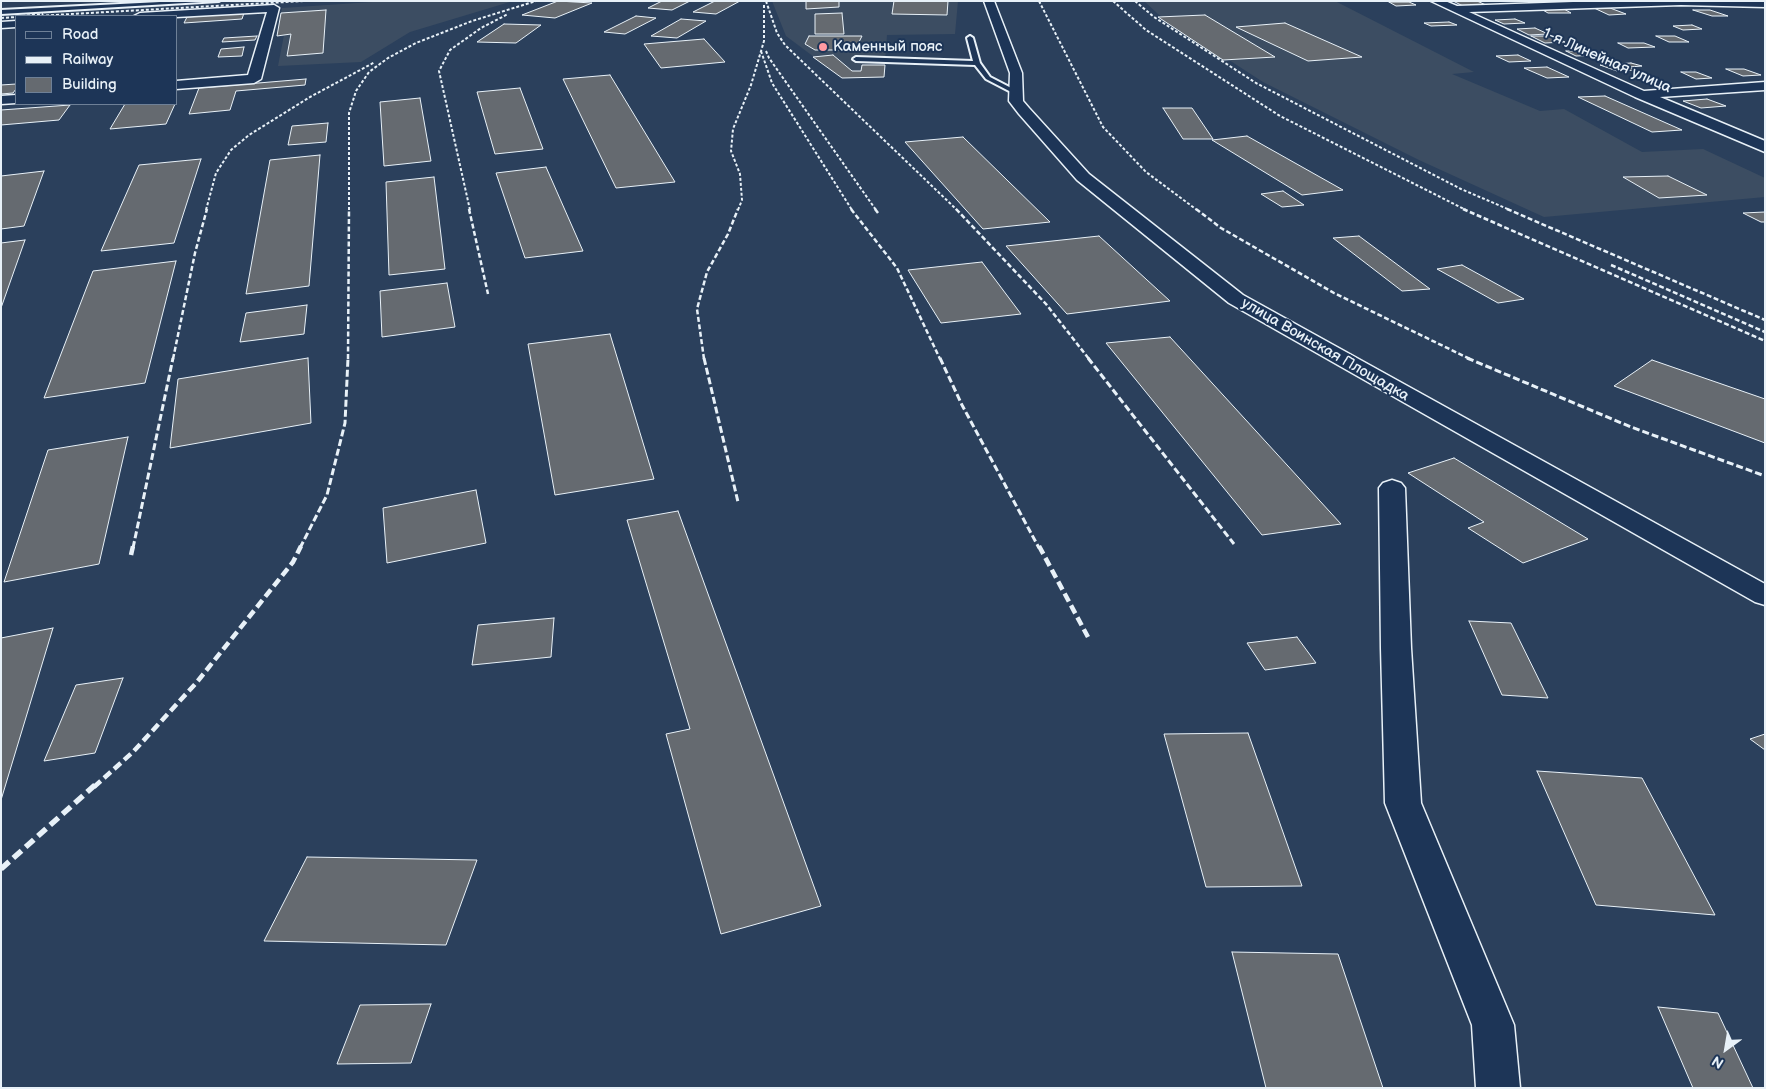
<!DOCTYPE html>
<meta charset="utf-8">
<style>
body{margin:0}
#map{position:relative;width:1766px;height:1089px;overflow:hidden;background:#2b405c;font-family:"Balsamiq Sans",sans-serif}
canvas{display:block}
.frame{position:absolute;inset:0;border:2px solid #e8f1f8;pointer-events:none}
.legend{position:absolute;left:15px;top:15px;width:162px;height:90px;box-sizing:border-box;background:#1d3557;border:1px solid #6e8097;margin:0;padding:6px 9px;list-style:none;font-size:15px;color:#e8f1f8}
.legend li{display:flex;align-items:center;gap:10px;height:25px}
.legend b{width:25px;border:1px solid #6e8097}
.north{position:absolute;left:1701px;top:1024px;width:50px;height:50px;-webkit-text-stroke:4px #1d3557;paint-order:stroke;rotate:212deg;font-size:14px;font-weight:700;line-height:20px;text-align:center;color:#e8f1f8}
.north::after{content:'';display:block;margin:auto;width:18px;height:22px;background:#e8f1f8;clip-path:polygon(50% 0,100% 100%,50% 72%,0 100%)}
</style>
<div id="map">
<canvas width="1766" height="1089"></canvas>
<div class="frame"></div>
<ul class="legend">
<li><b style="height:6px;background:#1d3557"></b>Road</li>
<li><b style="height:6px;background:#e8f1f8"></b>Railway</li>
<li><b style="height:14px;background:#656a70"></b>Building</li>
</ul>
<div class="north">N</div>
</div>
<script>
const c = document.querySelector('canvas').getContext('2d');
c.lineJoin = 'round';
function fill(path, color) {
  c.fillStyle = color;
  c.fill(path, 'evenodd');
}
function shape(rows) {
  const path = new Path2D();
  for (const r of rows) {
    path.moveTo(r[0], r[1]);
    for (let i = 2; i < r.length; i += 2) path.lineTo(r[i], r[i + 1]);
  }
  return path;
}
function stroke(path, color, width, dash) {
  c.strokeStyle = color;
  c.lineWidth = width;
  c.lineCap = dash ? 'butt' : 'round';
  c.setLineDash(dash || []);
  c.stroke(path);
}
function write(font, color, halo, rows, align = 'center') {
  c.font = font + ' "Balsamiq Sans",sans-serif';
  c.lineWidth = 4;
  c.setLineDash([]);
  c.textBaseline = 'middle';
  c.strokeStyle = halo;
  c.fillStyle = color;
  for (const [text, x, y, turn = 0] of rows) {
    c.save();
    c.translate(x, y);
    c.rotate((+turn || 0) * Math.PI / 180);
    c.textAlign = isNaN(turn) ? turn : align;
    if (halo) c.strokeText(text, 0, 0);
    c.fillText(text, 0, 0);
    c.restore();
  }
}
fill(shape([
 [387,1,513,1,410,32,361,62,278,66,284,35,277,36,282,8],
 [772,1,958,1,955,34,887,35,884,77,842,78,786,36],
 [1144,1,1335,1,1474,72,1452,74,1540,111,1564,109,1642,152,1703,149,1765,178,1765,197,1544,217,1419,160,1263,82,1158,14]
]), '#3c4d62');
const building = shape([
 [558,1,592,3,555,18,522,15,558,1],
 [662,1,690,1,672,10,648,8,662,1],
 [715,1,740,1,716,14,693,12,715,1],
 [806,1,839,1,839,7,806,9,806,1],
 [894,1,948,1,947,15,892,14,894,1],
 [1453,1,1477,1,1486,5,1463,6,1453,1],
 [1389,2,1409,2,1416,5,1396,6,1389,2],
 [1594,8,1610,8,1626,14,1609,15,1594,8],
 [1541,9,1564,9,1571,13,1548,13,1541,9],
 [326,10,323,53,287,56,291,34,277,36,281,13,326,10],
 [1693,10,1710,10,1728,16,1712,16,1693,10],
 [244,13,242,19,184,23,187,17,244,13],
 [842,13,844,34,815,34,815,14,842,13],
 [1205,15,1275,57,1223,60,1158,17,1205,15],
 [636,16,656,18,625,34,604,32,636,16],
 [681,19,706,21,677,38,651,36,681,19],
 [1515,19,1525,23,1504,24,1495,20,1515,19],
 [1449,22,1457,25,1431,26,1424,23,1449,22],
 [1285,23,1362,57,1308,61,1236,27,1285,23],
 [504,24,541,25,516,43,477,42,504,24],
 [1692,25,1702,29,1683,30,1673,26,1692,25],
 [1535,28,1548,34,1529,35,1517,29,1535,28],
 [257,36,255,40,222,42,224,38,257,36],
 [809,36,862,36,855,50,815,50,805,44,809,36],
 [1531,36,1551,36,1565,42,1545,43,1531,36],
 [1656,36,1675,36,1689,42,1669,42,1656,36],
 [704,39,725,62,661,68,644,44,704,39],
 [1618,43,1644,43,1655,47,1628,48,1618,43],
 [244,47,242,56,218,57,221,49,244,47],
 [1566,51,1590,51,1599,55,1576,56,1566,51],
 [833,55,852,71,861,71,862,65,885,65,884,77,842,78,813,57,833,55],
 [1518,55,1531,61,1509,62,1496,56,1518,55],
 [1631,63,1642,66,1629,67,1636,70,1617,71,1600,65,1631,63],
 [1547,67,1569,77,1547,78,1524,68,1547,67],
 [1726,69,1744,69,1761,75,1743,76,1726,69],
 [1681,72,1696,72,1712,78,1696,79,1681,72],
 [610,75,675,182,616,188,563,79,610,75],
 [306,79,305,85,236,91,230,110,189,114,199,88,306,79],
 [16,84,16,89,13,93,1,94,1,85,16,84],
 [520,88,543,149,495,154,477,92,520,88],
 [1605,96,1682,130,1652,132,1578,97,1605,96],
 [420,98,431,161,384,166,380,102,420,98],
 [1707,99,1726,106,1701,108,1683,101,1707,99],
 [125,104,175,104,166,124,110,129,125,104],
 [70,105,59,120,1,125,1,110,70,105],
 [1163,108,1192,108,1213,139,1183,139,1163,108],
 [328,123,326,142,288,145,292,126,328,123],
 [1247,136,1343,190,1302,195,1212,140,1247,136],
 [963,137,1050,222,983,229,905,142,963,137],
 [320,155,309,286,246,294,270,160,320,155],
 [201,159,174,243,101,251,139,165,201,159],
 [546,167,583,251,525,258,496,173,546,167],
 [44,171,24,226,1,229,1,176,44,171],
 [1668,176,1707,195,1659,198,1623,177,1668,176],
 [434,177,445,269,389,275,386,182,434,177],
 [1283,191,1304,205,1282,207,1261,194,1283,191],
 [1765,212,1765,222,1761,222,1743,213,1765,212],
 [1099,236,1170,301,1067,314,1006,246,1099,236],
 [1359,236,1430,289,1402,291,1333,238,1359,236],
 [25,240,1,308,1,243,25,240],
 [176,261,145,383,44,398,93,271,176,261],
 [982,262,1021,314,941,323,908,270,982,262],
 [1462,265,1524,299,1498,303,1437,269,1462,265],
 [447,283,455,327,382,337,380,291,447,283],
 [307,305,304,334,240,342,246,313,307,305],
 [610,334,654,479,555,495,528,344,610,334],
 [1170,337,1341,524,1262,535,1106,343,1170,337],
 [308,358,311,423,170,448,178,379,308,358],
 [1652,360,1765,399,1765,443,1614,386,1652,360],
 [128,437,99,564,4,582,48,450,128,437],
 [1454,458,1588,539,1523,563,1468,528,1484,522,1408,473,1454,458],
 [476,490,486,543,387,563,383,508,476,490],
 [678,511,821,906,721,934,666,734,690,729,627,520,678,511],
 [554,618,551,657,472,665,478,625,554,618],
 [1469,621,1511,623,1548,698,1502,695,1469,621],
 [53,628,1,800,1,638,53,628],
 [1297,637,1316,663,1265,670,1247,643,1297,637],
 [123,678,95,753,44,761,76,685,123,678],
 [1248,733,1302,886,1206,887,1164,734,1248,733],
 [1765,734,1765,750,1750,739,1765,734],
 [1537,771,1642,778,1715,915,1596,905,1537,771],
 [307,857,477,860,446,945,264,941,307,857],
 [1232,952,1338,954,1383,1088,1266,1088,1232,952],
 [431,1004,411,1063,337,1064,360,1005,431,1004],
 [1658,1007,1718,1013,1753,1088,1693,1088,1658,1007]
]);
fill(building, '#656a70');
stroke(building, '#e8f1f8', 1);
const lane = shape([
 [180,1,219,1,1,14,1,10,180,1],
 [970,36,973,38,980,63,990,77,1017,91,1017,93,1013,93,986,79,975,65,856,61,853,59,856,57,973,61,967,38,970,36]
]);
const street = shape([
 [984,1,994,1,1022,73,1023,101,1029,108,1089,174,1243,295,1765,584,1765,605,1755,602,1229,303,1077,180,1019,114,1009,101,1010,73,984,1],
 [1431,1,1445,1,1457,6,1602,1,1765,1,1765,7,1681,5,1469,12,1644,91,1765,82,1765,90,1660,97,1765,141,1765,152,1635,97,1431,1],
 [274,5,279,8,261,79,254,83,176,89,176,81,248,75,267,12,176,17,134,16,140,13,274,5],
 [16,21,16,27,1,28,1,22,16,21],
 [16,95,16,103,1,104,1,96,16,95],
 [1392,480,1401,483,1405,488,1411,648,1421,803,1514,1025,1520,1088,1476,1088,1472,1025,1385,803,1381,648,1379,488,1383,483,1392,480]
]);
stroke(lane, '#e8f1f8', 4);
stroke(street, '#e8f1f8', 3);
fill(lane, '#1d3557');
fill(street, '#1d3557');
stroke(shape([
 [766,1,777,33,785,45,957,210],
 [1039,1,1103,127,1146,172,1197,210],
 [1113,1,1146,30,1280,116,1466,210],
 [1135,1,1154,17,1256,83,1461,189,1510,210],
 [22,16,43,14],
 [36,16,304,1],
 [1,18,16,17],
 [761,51,772,83,852,210],
 [766,51,769,58,876,210],
 [206,210,216,173,231,150,249,135,310,97,375,62],
 [349,210,349,113,356,91,369,72,388,58,416,43,472,21,536,1],
 [470,210,439,71,450,50,481,28,508,14],
 [738,210,742,200,740,174,731,151,733,129,751,85,764,41,764,4]
]), '#e8f1f8', 2, [3, 2]);
stroke(shape([
 [469,209,488,294],
 [851,209,897,268,940,359],
 [875,209,878,213],
 [956,209,1046,304,1089,359],
 [1196,209,1221,228,1334,293,1470,359],
 [1463,209,1765,341],
 [1507,209,1765,320],
 [1611,265,1765,332],
 [173,359,195,253,207,209],
 [348,359,349,209],
 [704,359,697,309,707,272,728,234,738,209]
]), '#e8f1f8', 2.5, [5, 2.5]);
stroke(shape([
 [704,358,738,502],
 [940,358,962,405,1039,548],
 [1088,358,1234,544],
 [1467,358,1631,427,1765,476],
 [133,548,173,358],
 [300,548,327,495,345,423,348,358]
]), '#e8f1f8', 3, [7, 3]);
stroke(shape([
 [1039,546,1088,637],
 [131,555,133,546],
 [94,787,133,752,197,682,293,562,301,546]
]), '#e8f1f8', 4.5, [9, 4.5]);
stroke(shape([
 [1,869,95,785]
]), '#e8f1f8', 5.5, [11, 5.5]);
for (const [x, y, r, color] of [
 [823,47,5,"#ff9aa2"]
]) {
  const dot = new Path2D();
  dot.arc(x, y, r, 0, 2 * Math.PI);
  c.fillStyle = color;
  c.fill(dot);
  stroke(dot, '#1d3557', 2);
}
write('15px', '#e8f1f8', '#1d3557', [
 ["Каменный пояс",833,47]
], 'left');
write('15px', '#e8f1f8', '#1d3557', [
 ["1-я Линейная улица",1607,61,24],
 ["улица Воинская Площадка",1325,350,30]
]);
</script>
